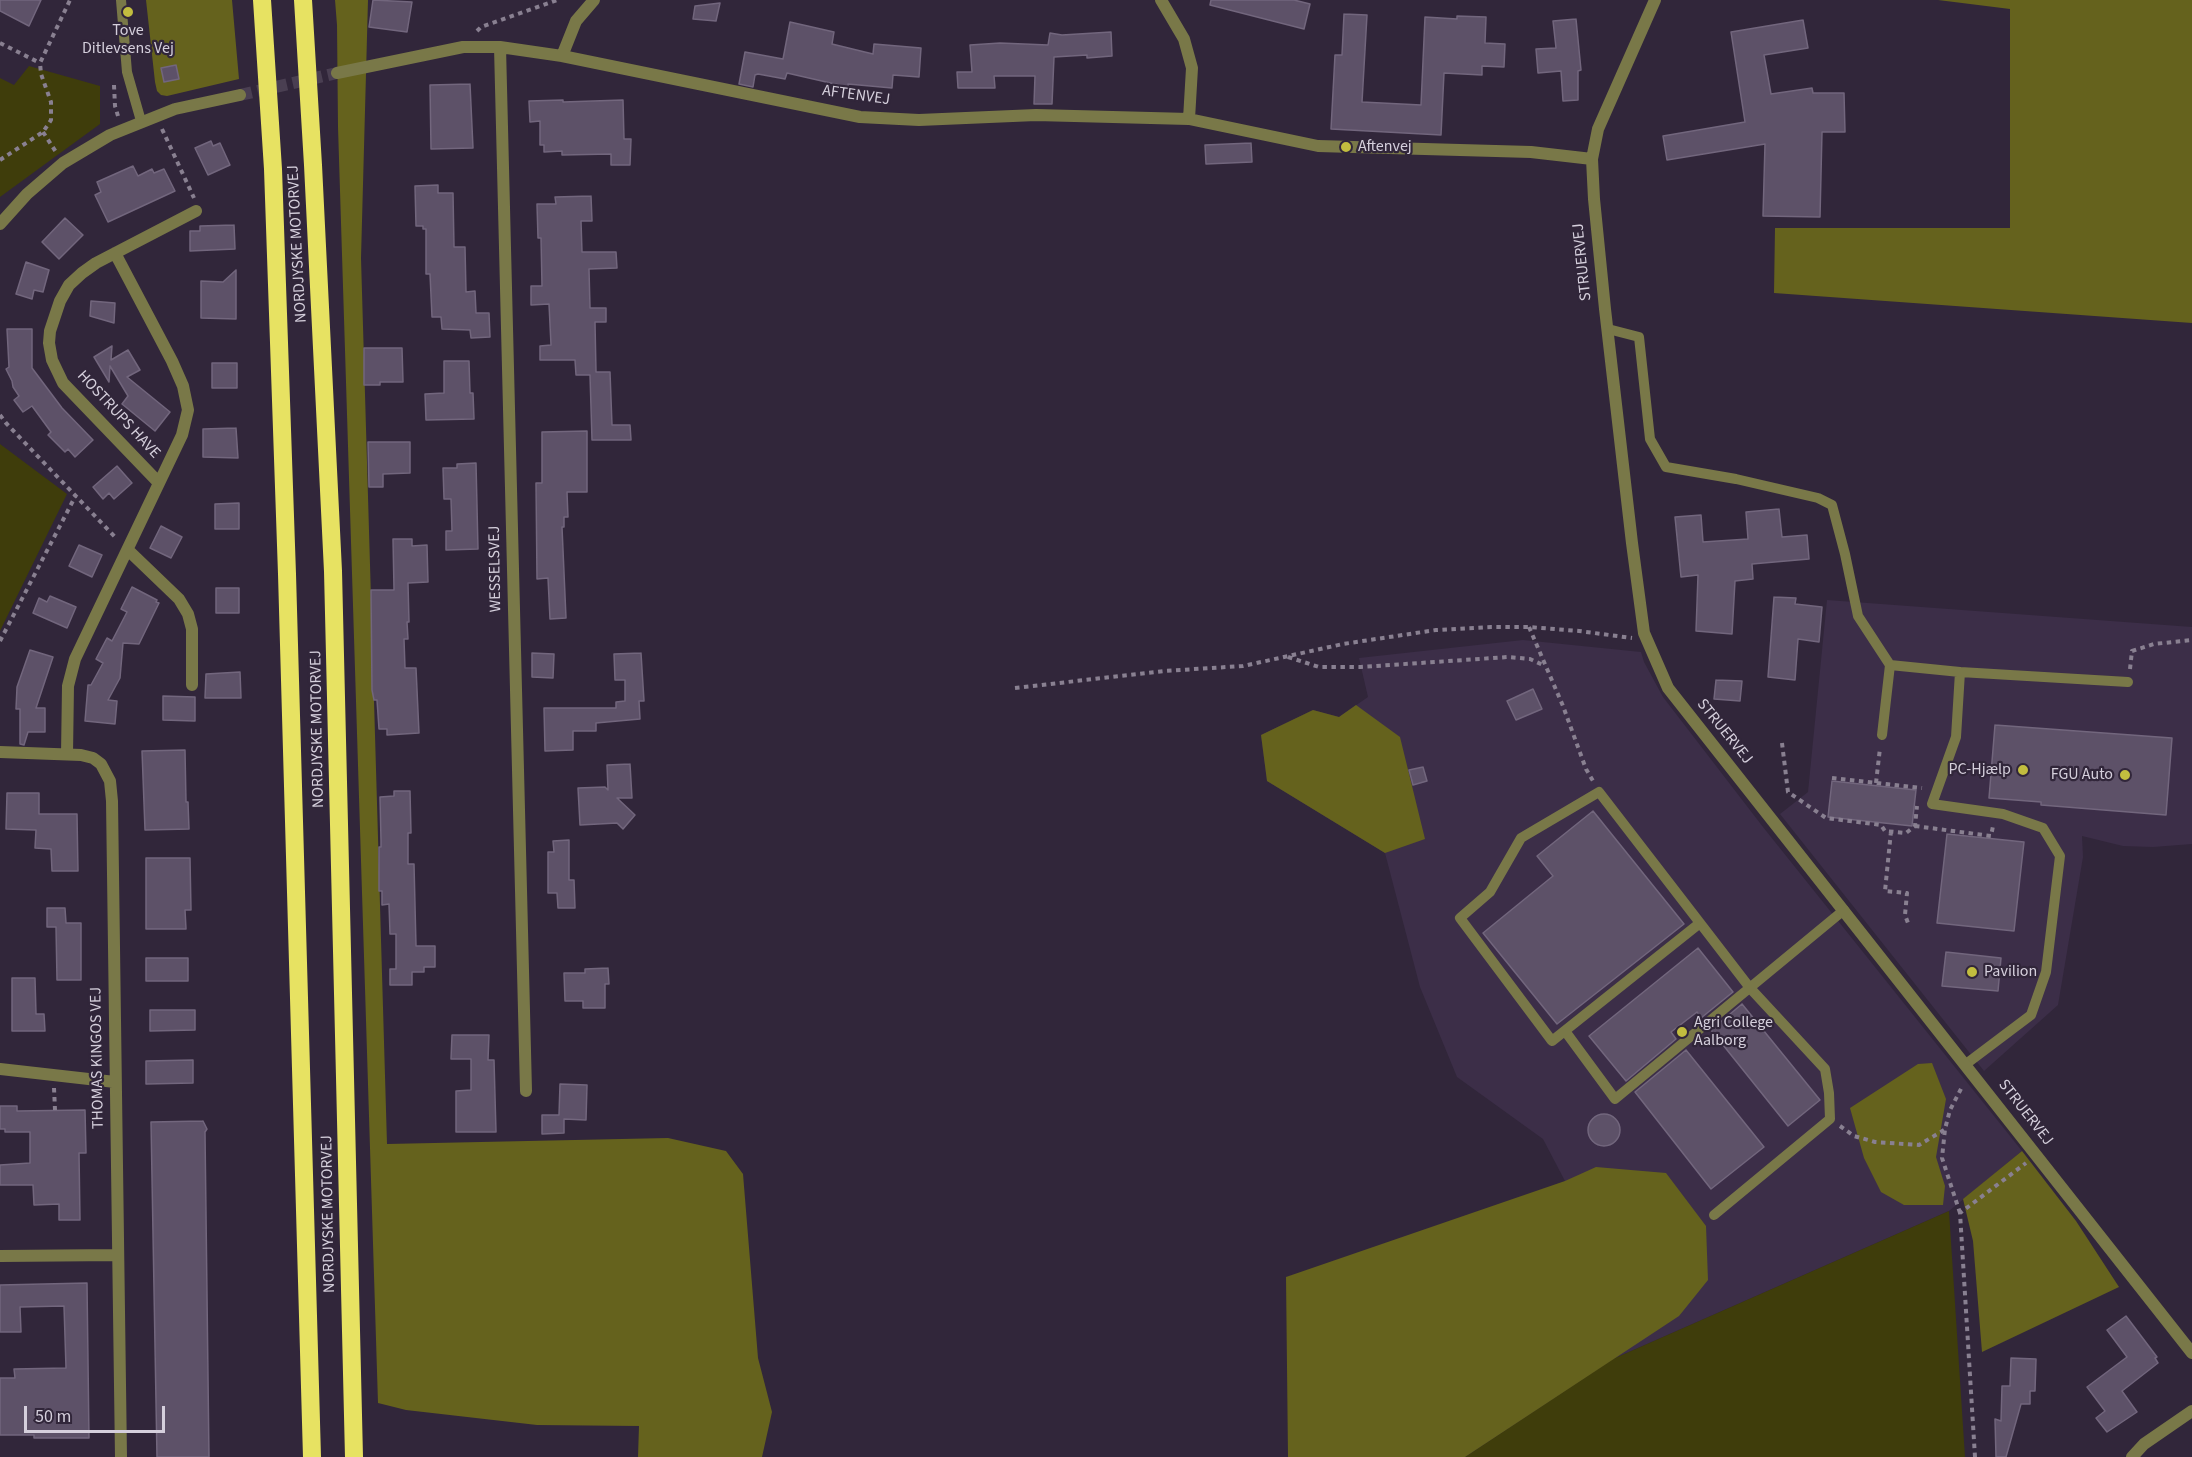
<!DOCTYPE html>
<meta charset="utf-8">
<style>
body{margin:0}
#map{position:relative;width:2192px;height:1457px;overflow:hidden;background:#31263a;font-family:"Source Sans 3",sans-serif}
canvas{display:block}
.scale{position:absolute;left:24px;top:1406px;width:141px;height:27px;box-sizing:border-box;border:3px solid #d5cfdc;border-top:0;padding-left:8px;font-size:18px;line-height:21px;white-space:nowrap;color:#d5cfdc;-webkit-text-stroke:4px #31263a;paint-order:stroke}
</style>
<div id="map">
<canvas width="2192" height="1457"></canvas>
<div class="scale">50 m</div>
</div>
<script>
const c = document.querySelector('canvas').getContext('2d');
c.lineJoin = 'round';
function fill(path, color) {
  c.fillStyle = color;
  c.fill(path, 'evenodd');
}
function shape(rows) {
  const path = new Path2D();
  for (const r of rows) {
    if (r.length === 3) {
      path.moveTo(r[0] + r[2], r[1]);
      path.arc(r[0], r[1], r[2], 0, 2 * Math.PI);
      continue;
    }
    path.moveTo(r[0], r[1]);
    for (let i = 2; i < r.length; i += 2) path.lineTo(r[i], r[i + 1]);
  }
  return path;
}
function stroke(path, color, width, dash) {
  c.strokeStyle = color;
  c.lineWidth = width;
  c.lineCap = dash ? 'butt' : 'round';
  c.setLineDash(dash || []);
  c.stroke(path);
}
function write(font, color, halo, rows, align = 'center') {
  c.font = font + ' "Source Sans 3",sans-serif';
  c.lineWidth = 4.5;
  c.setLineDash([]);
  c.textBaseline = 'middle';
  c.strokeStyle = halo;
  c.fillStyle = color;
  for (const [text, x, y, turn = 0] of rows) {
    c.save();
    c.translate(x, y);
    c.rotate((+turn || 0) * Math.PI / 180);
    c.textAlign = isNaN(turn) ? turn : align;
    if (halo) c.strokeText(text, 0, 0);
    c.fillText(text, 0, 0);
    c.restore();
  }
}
fill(shape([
 [1827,600,2192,627,2192,844,2153,847,2123,846,2082,836,2083,857,2058,1005,1984,1071,1780,814,1808,792],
 [1523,640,1641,652,1644,662,1663,697,1763,827,2022,1151,1949,1211,1613,1359,1565,1181,1543,1139,1457,1077,1420,987,1385,853,1267,781,1261,735,1313,710,1339,717,1368,697,1359,658]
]), '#3c2e48');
fill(shape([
 [29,66,100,86,100,124,0,197,0,78,14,85],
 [0,444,67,494,0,631],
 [1949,1211,1965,1457,1465,1457,1613,1359]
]), '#3f3d0b');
fill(shape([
 [146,0,232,0,239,79,167,96,161,95,157,91,155,82],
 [335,0,368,0,361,258,387,1144,668,1138,726,1151,743,1174,758,1358,772,1412,762,1457,638,1457,639,1426,537,1425,406,1410,378,1403,338,127,337,25],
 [1938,0,2192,0,2192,323,1774,293,1775,228,2010,228,2010,9],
 [1356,705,1400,737,1425,839,1385,853,1267,781,1261,735,1313,710,1339,717],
 [1932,1063,1946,1099,1936,1157,1945,1186,1943,1205,1904,1205,1881,1192,1864,1158,1850,1108,1918,1064],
 [2022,1151,2076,1221,2119,1287,1982,1352,1973,1241,1963,1199],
 [1596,1167,1666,1173,1706,1226,1708,1280,1679,1316,1465,1457,1288,1457,1286,1277,1565,1181]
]), '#65621d');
const building = shape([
 [0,0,41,0,29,26,0,11,0,0],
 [373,0,412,2,407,32,369,27,373,0],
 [1211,0,1294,0,1310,4,1304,29,1210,5,1211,0],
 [720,3,716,21,693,19,695,6,720,3],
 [1344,14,1367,15,1362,102,1421,105,1425,17,1457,19,1457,16,1486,17,1485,43,1505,44,1504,67,1482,66,1482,75,1444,73,1441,135,1331,129,1335,55,1342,55,1344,14],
 [1576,19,1581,70,1578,71,1578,100,1563,101,1561,71,1538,73,1536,49,1556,48,1553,21,1576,19],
 [1803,20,1808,48,1764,55,1771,94,1812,88,1813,93,1844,93,1845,132,1822,132,1820,217,1763,216,1765,144,1667,160,1663,136,1745,122,1731,32,1803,20],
 [790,22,834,32,832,44,873,54,874,44,921,48,919,77,893,75,892,88,848,84,848,87,787,73,785,79,758,74,755,75,753,87,739,84,745,52,783,59,790,22],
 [1111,32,1112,56,1087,58,1087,55,1054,57,1052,104,1034,104,1035,76,994,76,995,88,958,88,957,72,972,72,970,45,1000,43,1048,45,1050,33,1062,35,1111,32],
 [176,65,179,79,164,82,161,68,176,65],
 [470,84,473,148,431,149,430,85,470,84],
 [563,100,563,102,623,100,624,139,631,139,630,165,611,165,611,154,562,155,562,151,544,152,544,145,540,145,540,121,530,122,529,101,563,100],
 [211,141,213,146,220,143,230,165,208,175,195,148,211,141],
 [1251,143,1252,162,1206,164,1205,145,1251,143],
 [133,166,138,176,152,169,154,173,164,169,175,191,108,222,95,195,101,192,97,182,133,166],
 [438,185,438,193,453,193,454,247,465,247,466,292,475,291,476,313,489,313,490,337,471,338,470,330,442,329,441,317,432,317,430,274,426,274,426,229,423,229,423,226,416,226,415,186,438,185],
 [591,196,592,221,581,221,582,252,616,252,617,268,589,269,590,308,606,308,606,322,595,322,596,372,610,372,612,425,630,425,631,440,592,440,590,375,576,375,575,360,540,360,540,346,551,345,549,304,531,305,531,286,542,286,541,238,538,238,537,204,556,204,555,197,591,196],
 [65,218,83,235,59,259,42,242,65,218],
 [234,225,235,249,190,251,190,231,200,231,200,226,234,225],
 [26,262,49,270,43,292,34,290,32,299,16,294,26,262],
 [236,270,236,319,201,318,201,281,223,282,236,270],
 [91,301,115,303,114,323,90,316,91,301],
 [7,329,32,329,32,368,62,408,93,440,75,457,68,449,65,452,48,435,51,432,32,406,23,412,14,400,19,396,13,387,12,381,6,369,9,367,7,329],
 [112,346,111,360,128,350,140,370,127,377,170,412,155,431,122,404,128,396,110,366,109,382,94,357,112,346],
 [364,348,402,348,403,382,380,382,380,385,364,385,364,348],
 [444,361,469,361,470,393,473,393,474,419,426,420,425,394,444,393,444,361],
 [212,363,237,363,237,388,212,388,212,363],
 [236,428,238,458,203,457,203,429,236,428],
 [587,431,587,492,567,492,568,517,564,517,564,527,562,527,566,618,550,619,548,578,537,579,536,483,542,483,542,432,587,431],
 [368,442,410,442,410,473,383,474,383,487,369,487,368,442],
 [476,463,478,549,446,550,446,531,452,531,451,499,444,499,443,468,457,468,457,464,476,463],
 [117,466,132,483,114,499,109,493,103,499,93,487,117,466],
 [239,503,239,529,215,529,215,504,239,503],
 [1779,509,1782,537,1807,535,1809,559,1752,564,1753,579,1735,581,1732,634,1696,631,1698,575,1681,577,1675,517,1701,515,1703,542,1748,539,1746,512,1779,509],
 [161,526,182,537,171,558,150,548,161,526],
 [393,539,412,539,412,546,427,545,428,582,408,583,409,622,407,622,408,639,404,639,405,668,416,668,419,733,387,735,387,729,379,729,377,700,374,700,372,690,371,590,394,590,393,539],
 [79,545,102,555,92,577,69,566,79,545],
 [132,587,157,600,156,602,159,603,139,644,123,643,120,678,108,700,117,701,115,724,85,721,88,685,91,685,103,663,96,659,107,638,112,641,127,612,121,609,132,587],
 [216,588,239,588,239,613,216,613,216,588],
 [50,596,76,607,67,628,33,613,39,598,47,602,50,596],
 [1774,597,1796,598,1795,604,1822,607,1819,642,1798,639,1795,680,1768,677,1774,597],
 [30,650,53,657,36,708,45,708,45,732,28,732,24,745,20,744,20,709,16,709,17,687,30,650],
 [532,653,554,654,553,678,532,677,532,653],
 [641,653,644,701,639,701,640,719,596,723,596,731,573,731,573,750,545,751,544,708,616,708,616,702,625,701,625,680,615,680,614,654,641,653],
 [240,672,241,698,205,698,206,674,240,672],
 [1716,680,1742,681,1740,701,1714,699,1716,680],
 [1533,689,1542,709,1516,720,1507,701,1533,689],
 [163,696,195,697,195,721,163,720,163,696],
 [1995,725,2172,738,2166,815,2041,805,2041,802,1989,798,1995,725],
 [185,750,186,802,188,802,189,829,145,830,142,751,185,750],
 [630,764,632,798,617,798,635,815,623,829,617,823,580,825,578,788,605,787,608,790,607,765,630,764],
 [1423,767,1427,781,1413,785,1409,770,1423,767],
 [1832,781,1916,790,1912,826,1828,817,1832,781],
 [394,791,410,791,411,833,408,833,408,864,414,864,416,946,435,946,435,967,424,967,424,972,412,972,412,985,390,985,390,969,396,969,396,934,390,934,389,904,382,905,382,891,379,891,379,847,381,847,381,841,380,797,394,796,394,791],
 [7,793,39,793,39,814,77,814,78,871,52,871,51,849,35,848,36,830,6,829,7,793],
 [1593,811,1684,924,1557,1024,1483,933,1553,876,1537,856,1593,811],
 [1947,834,2024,842,2014,931,1937,923,1947,834],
 [569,840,569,880,574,880,575,908,558,908,557,893,548,893,548,852,554,852,553,841,569,840],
 [146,858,190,858,191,910,185,910,186,929,146,929,146,858],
 [47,908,65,908,66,923,81,923,81,980,57,980,56,927,47,927,47,908],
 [1698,948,1733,992,1701,1018,1697,1012,1671,1032,1676,1039,1626,1081,1589,1036,1698,948],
 [1946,952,2001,958,1998,991,1942,986,1946,952],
 [146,958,188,958,188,981,146,981,146,958],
 [608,968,609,984,605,984,605,1008,583,1008,583,1001,565,1001,564,973,585,973,585,969,608,968],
 [12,978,35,978,36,1014,44,1014,45,1031,12,1031,12,978],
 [1742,1004,1820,1100,1788,1126,1711,1030,1742,1004],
 [150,1010,195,1010,195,1030,150,1031,150,1010],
 [452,1035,489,1035,488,1060,494,1060,496,1132,456,1132,456,1091,471,1090,471,1059,451,1059,452,1035],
 [1686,1050,1764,1147,1711,1189,1635,1092,1686,1050],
 [193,1060,193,1083,146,1084,146,1061,193,1060],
 [560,1084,587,1085,586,1120,564,1119,564,1133,542,1134,542,1115,559,1115,560,1084],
 [0,1106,17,1106,17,1111,85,1110,86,1153,79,1153,80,1220,59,1220,59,1204,34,1205,33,1185,0,1185,0,1165,30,1163,30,1132,5,1132,5,1129,0,1129,0,1106],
 [1604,1130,16],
 [203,1121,207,1129,205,1132,209,1457,157,1457,151,1122,203,1121],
 [87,1283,89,1438,34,1438,34,1435,0,1435,0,1378,15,1378,14,1369,66,1368,64,1306,20,1307,21,1332,0,1332,0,1285,87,1283],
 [2126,1316,2157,1357,2155,1358,2158,1363,2122,1391,2137,1412,2107,1432,2096,1418,2105,1411,2087,1387,2127,1357,2107,1330,2126,1316],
 [2011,1358,2036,1359,2035,1391,2030,1391,2030,1404,2021,1404,2006,1457,1996,1457,1995,1419,2001,1421,2002,1386,2010,1386,2011,1358]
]);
fill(building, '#5d5168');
stroke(building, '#72667d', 1.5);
stroke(shape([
 [240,95,337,73]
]), '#4a3f52', 12, [12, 6]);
stroke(shape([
 [477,31,481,27,557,0],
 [0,43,40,63],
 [114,85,115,106,118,116],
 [162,129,194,198],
 [43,132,56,152],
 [0,160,43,132,51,120,51,102,41,74,40,63,70,0],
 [0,415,6,423,117,539],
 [1529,627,1563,706,1586,769,1593,781],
 [0,641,76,495],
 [1288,657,1319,667,1361,667,1508,657,1530,659,1545,666],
 [2130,669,2132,651,2154,644,2192,640],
 [1015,688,1164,671,1243,666,1343,644,1436,630,1491,627,1529,627,1579,631,1632,638],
 [1782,743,1788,792,1826,818,1881,825,1885,831,1906,833,1915,826,1917,806],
 [1832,778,1922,788],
 [1876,783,1880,748],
 [1915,826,1991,836,1993,826],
 [1891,831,1885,891,1907,893,1905,915,1908,923],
 [54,1088,55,1110],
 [1840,1126,1854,1136,1875,1142,1919,1145,1944,1130],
 [1960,1213,1942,1158,1945,1129,1950,1110,1963,1085],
 [1975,1457,1960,1213,2026,1163]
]), '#898091', 4, [4.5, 4.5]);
stroke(shape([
 [121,0,127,72,141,121],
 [1608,329,1639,337,1650,439,1666,467,1736,479,1818,498,1832,505,1845,554,1858,616,1890,665],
 [1882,735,1890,665,1960,672],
 [1700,923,1552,1041,1460,918,1490,892,1521,838,1599,792,1700,923,1750,988,1825,1069,1829,1093,1830,1119,1714,1215],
 [1565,1031,1615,1099,1844,910],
 [1966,1064,2031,1015,2046,972,2060,856,2043,828,2003,814,1932,804,1956,737,1960,672,2128,682]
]), '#797848', 10);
stroke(shape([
 [1161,0,1184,39,1192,68,1189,119],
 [1655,0,1598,129,1592,159,1594,199,1605,309,1632,543,1644,633,1668,688,2192,1353],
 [500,47,526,1091],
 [562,56,576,21,594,0],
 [337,73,463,47,500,47,562,56,860,117,919,120,1036,115,1189,119,1318,146,1531,152,1592,159],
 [0,224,27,194,63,163,110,135,175,109,240,95],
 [159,483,63,383,52,360,49,343,50,331,60,301,69,285,82,273,96,263,196,211],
 [128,550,179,599,188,614,192,629,192,685],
 [0,752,81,755,93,758,101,764,110,781,112,801,121,1457],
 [67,754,68,686,75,659,182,435,188,410,183,386,172,361,115,253],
 [0,1069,115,1082],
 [0,1256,118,1255],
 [2132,1457,2144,1444,2192,1411]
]), '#797848', 12);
stroke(shape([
 [262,0,273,169,287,574,312,1457],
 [303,0,313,165,333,571,354,1457]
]), '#e7e262', 18);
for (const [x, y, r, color] of [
 [128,12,6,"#c2bd3f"],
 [1346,147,6,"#c2bd3f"],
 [2023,770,6,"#c2bd3f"],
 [2125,775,6,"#c2bd3f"],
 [1972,972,6,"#c2bd3f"],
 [1682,1032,6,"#c2bd3f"]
]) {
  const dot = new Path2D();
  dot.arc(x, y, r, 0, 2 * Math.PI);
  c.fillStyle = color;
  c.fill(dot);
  stroke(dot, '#31263a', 2);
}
write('16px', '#d5cfdc', '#31263a', [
 ["Tove",128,31,"center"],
 ["Ditlevsens Vej",128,49,"center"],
 ["Aftenvej",1358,147],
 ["PC-Hjælp",2011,770,"right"],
 ["FGU Auto",2113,775,"right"],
 ["Pavilion",1984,972],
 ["Agri College",1694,1023],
 ["Aalborg",1694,1041]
], 'left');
write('16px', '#d5cfdc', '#31263a', [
 ["AFTENVEJ",856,96,8],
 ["NORDJYSKE MOTORVEJ",298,244,-93],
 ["STRUERVEJ",1583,262,-96],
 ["HOSTRUPS HAVE",118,415,47],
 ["WESSELSVEJ",496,569,-91],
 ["NORDJYSKE MOTORVEJ",318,729,-91],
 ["STRUERVEJ",1724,732,51],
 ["THOMAS KINGOS VEJ",98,1058,-91],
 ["STRUERVEJ",2025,1113,52],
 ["NORDJYSKE MOTORVEJ",329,1214,-91]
]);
</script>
